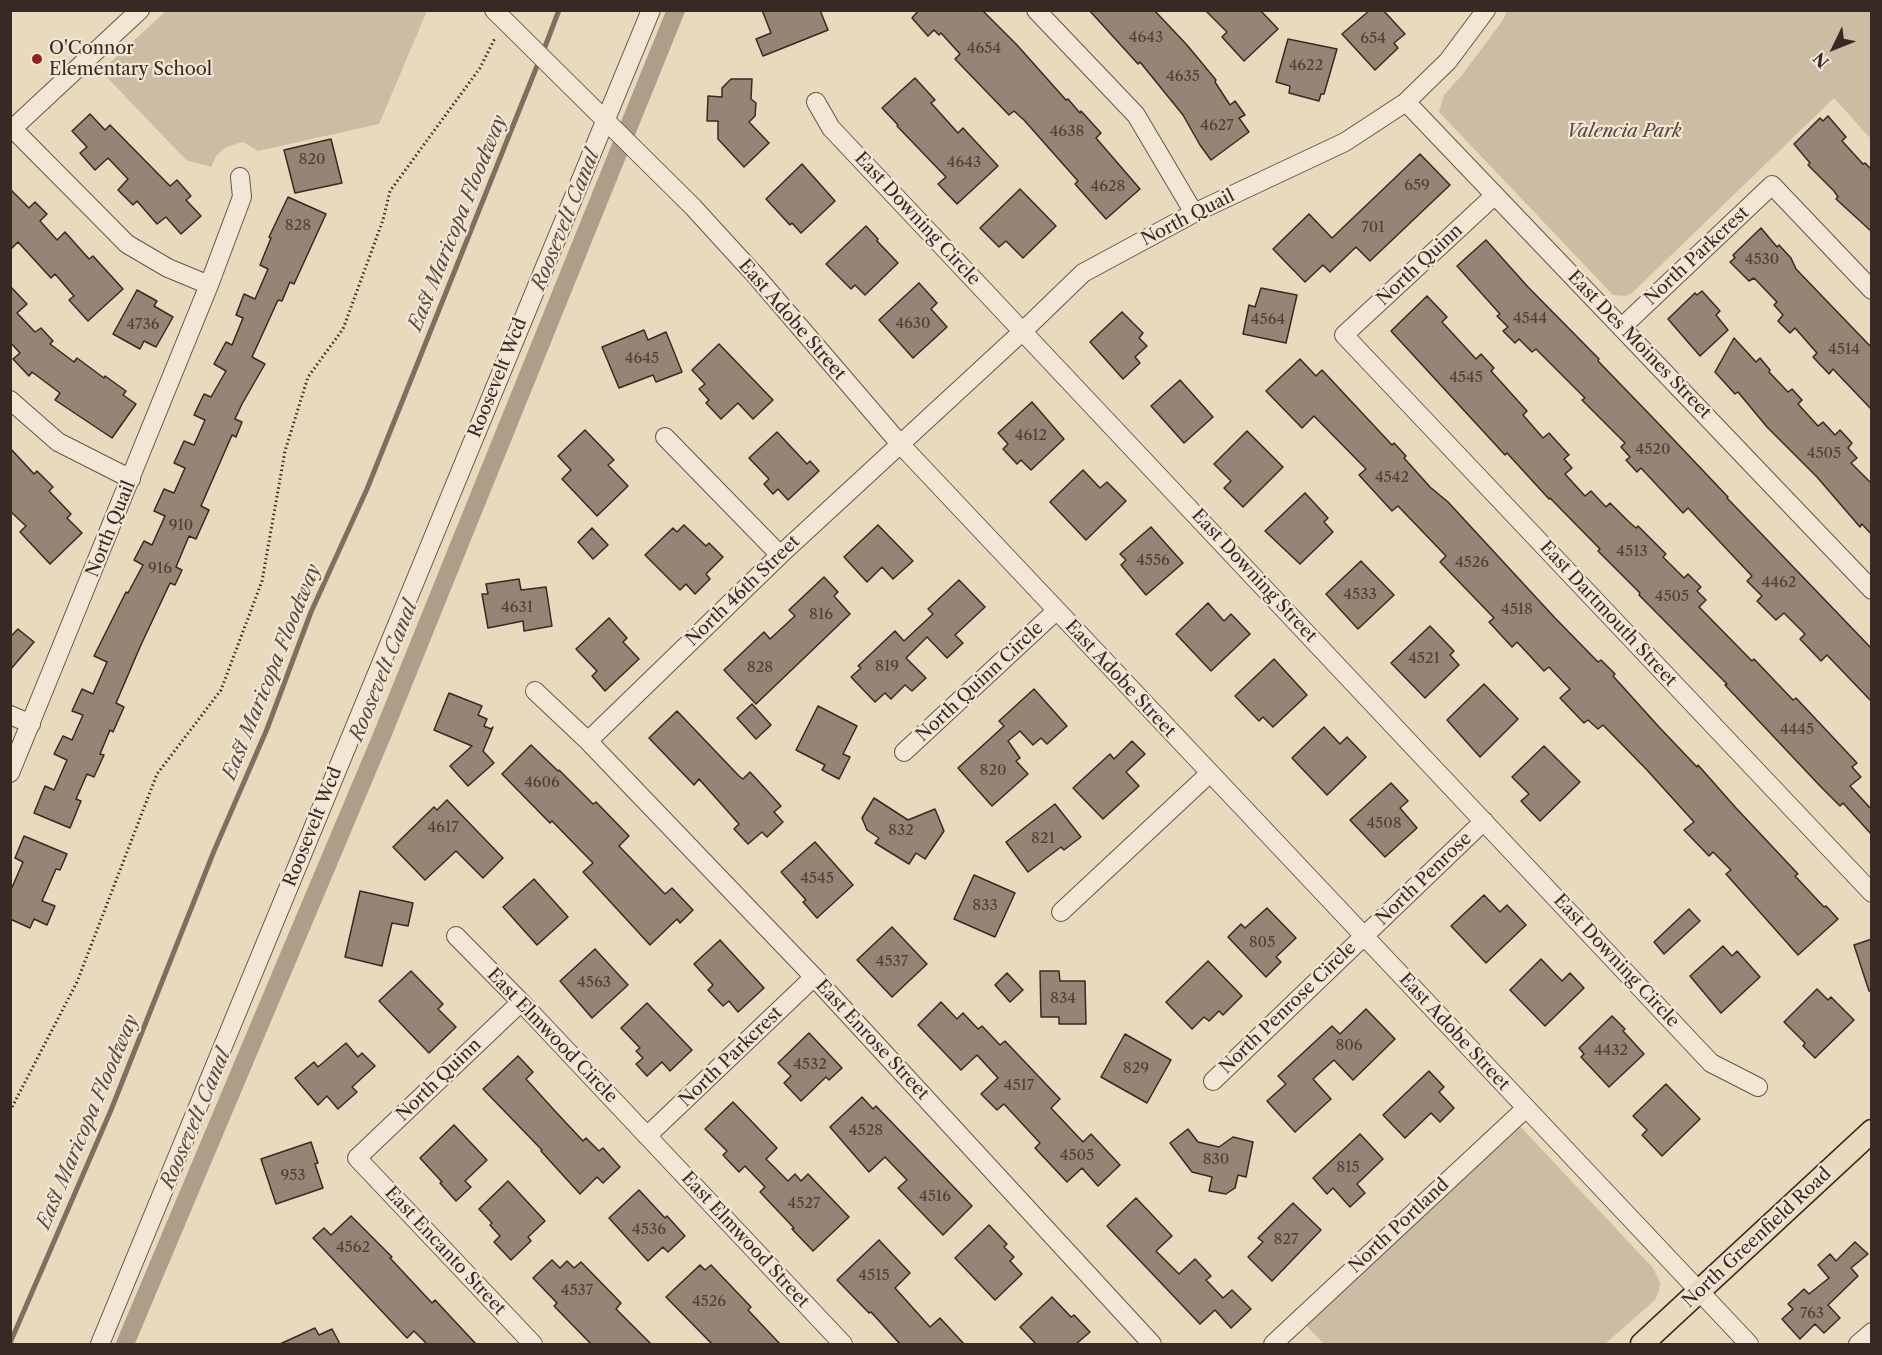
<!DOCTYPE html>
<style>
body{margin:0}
#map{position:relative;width:1882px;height:1355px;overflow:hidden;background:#eadabd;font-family:"Libre Caslon Text",serif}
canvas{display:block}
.frame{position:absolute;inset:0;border:12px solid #382924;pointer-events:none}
.north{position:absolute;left:1804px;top:18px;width:60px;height:60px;-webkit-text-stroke:4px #f1e7d4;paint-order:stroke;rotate:227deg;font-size:16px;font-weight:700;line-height:24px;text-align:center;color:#382924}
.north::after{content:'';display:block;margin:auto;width:21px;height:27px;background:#382924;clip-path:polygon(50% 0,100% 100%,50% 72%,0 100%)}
</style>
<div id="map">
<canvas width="1882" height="1355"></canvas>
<div class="frame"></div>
<div class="north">N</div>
</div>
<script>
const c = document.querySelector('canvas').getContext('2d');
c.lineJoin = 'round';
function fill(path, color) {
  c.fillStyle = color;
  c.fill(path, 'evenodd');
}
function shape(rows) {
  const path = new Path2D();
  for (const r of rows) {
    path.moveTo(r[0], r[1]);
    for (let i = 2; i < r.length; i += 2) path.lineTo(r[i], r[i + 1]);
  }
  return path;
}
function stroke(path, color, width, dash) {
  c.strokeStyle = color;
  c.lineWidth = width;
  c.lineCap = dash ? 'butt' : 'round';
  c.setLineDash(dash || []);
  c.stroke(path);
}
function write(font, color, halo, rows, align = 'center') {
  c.font = font + ' "Libre Caslon Text",serif';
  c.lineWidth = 4.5;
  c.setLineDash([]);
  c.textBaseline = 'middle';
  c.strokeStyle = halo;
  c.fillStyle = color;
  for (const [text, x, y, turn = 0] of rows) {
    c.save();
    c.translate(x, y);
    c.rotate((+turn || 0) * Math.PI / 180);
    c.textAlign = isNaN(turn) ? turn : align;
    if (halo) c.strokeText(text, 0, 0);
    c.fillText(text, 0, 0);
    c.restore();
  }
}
fill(shape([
 [167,10,427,10,427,11,379,124,258,151,243,142,226,147,216,156,211,167,186,160,101,71],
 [1507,10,1871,11,1871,139,1834,98,1631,294,1626,296,1613,295,1439,112,1444,95,1462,75,1486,43,1503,20],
 [1516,1122,1653,1268,1660,1283,1659,1291,1655,1300,1605,1344,1324,1344,1303,1322]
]), '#ccbca3');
stroke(shape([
 [543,52,559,10],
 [10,1343,111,1110,214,851,267,729,311,612,367,489,539,61]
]), '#7e6f61', 5);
stroke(shape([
 [125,1344,383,733,676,10]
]), '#ad9e89', 18);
const building = shape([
 [762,10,820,10,828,30,763,56,756,39,771,33,762,10],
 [919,10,982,10,1017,45,1066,100,1068,99,1080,113,1081,111,1101,133,1096,138,1140,189,1106,219,1075,184,1078,181,1024,120,1014,111,1009,115,955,59,960,54,941,33,939,35,934,30,928,36,912,18,919,10],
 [1089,10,1154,10,1187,45,1216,80,1215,82,1230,105,1235,101,1245,115,1239,118,1249,132,1211,160,1200,145,1183,115,1140,62,1138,64,1089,10],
 [1205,10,1261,11,1278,29,1244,61,1222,37,1227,32,1205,10],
 [1370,10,1383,10,1405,34,1394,43,1398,48,1375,70,1342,34,1370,10],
 [1288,39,1337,49,1324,94,1321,94,1319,101,1289,93,1290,86,1276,82,1288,39],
 [915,78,935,100,931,103,958,133,963,128,998,166,957,204,938,184,946,177,897,126,898,125,882,108,915,78],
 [731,79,752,79,751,99,756,103,755,116,749,122,769,143,744,167,718,139,718,121,707,121,708,96,722,97,722,88,731,79],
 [90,114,105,130,110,125,170,186,177,180,191,196,186,200,201,216,181,234,166,217,157,224,137,201,133,205,118,190,128,179,108,158,95,170,80,153,87,147,72,131,90,114],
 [1828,116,1846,137,1842,141,1863,164,1865,163,1872,170,1872,232,1836,199,1838,197,1834,191,1808,165,1810,163,1794,144,1820,118,1823,121,1828,116],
 [331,139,342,183,295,193,284,150,331,139],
 [1420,154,1450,185,1370,261,1356,247,1330,272,1323,265,1305,282,1273,249,1309,214,1332,238,1420,154],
 [802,164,835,201,801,233,792,223,790,225,766,199,802,164],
 [10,189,29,208,35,202,47,214,40,221,57,240,65,232,89,259,93,256,123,289,88,321,69,300,74,296,55,274,51,278,18,242,10,250,10,189],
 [1020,189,1056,226,1023,258,1006,241,999,247,980,228,1020,189],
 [288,197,326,214,294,284,290,282,282,301,278,300,252,357,265,364,242,404,235,419,242,422,236,437,232,435,201,506,209,510,196,539,189,536,176,567,182,570,175,585,170,583,140,647,116,703,124,707,113,732,110,730,100,754,104,755,94,777,87,774,76,799,81,801,70,828,34,813,45,786,54,790,67,760,54,754,63,736,72,740,83,715,72,711,82,689,93,694,107,662,94,656,126,592,128,593,143,565,134,560,144,541,152,545,165,516,154,511,164,489,174,493,185,468,174,463,184,441,194,445,205,420,194,415,204,394,211,397,226,371,214,364,226,342,232,345,243,318,236,315,244,294,255,299,268,269,260,265,271,238,269,237,288,197],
 [866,226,878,239,877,241,898,263,865,295,855,285,851,289,826,264,866,226],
 [1761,228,1777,247,1779,245,1791,258,1796,269,1872,348,1872,410,1833,369,1829,374,1813,357,1817,353,1795,328,1790,333,1778,321,1783,315,1774,305,1777,302,1754,278,1749,281,1730,262,1735,258,1733,255,1761,228],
 [1486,240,1528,287,1599,359,1598,361,1655,420,1728,497,1727,498,1872,649,1872,702,1827,655,1821,661,1800,639,1805,634,1784,613,1776,620,1757,601,1762,596,1747,581,1752,576,1688,508,1683,513,1641,468,1637,472,1626,460,1630,457,1621,447,1625,443,1582,400,1585,398,1536,349,1532,352,1519,339,1515,343,1503,331,1508,327,1497,316,1500,314,1457,266,1486,240],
 [919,283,937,303,931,309,947,327,913,358,879,320,919,283],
 [10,286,27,304,17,313,35,332,41,328,53,341,50,344,74,362,77,358,104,378,105,376,126,391,123,395,136,404,112,438,55,400,60,393,32,372,29,376,13,359,20,353,10,342,10,286],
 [1261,288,1297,295,1286,343,1243,334,1249,305,1255,307,1261,288],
 [137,290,157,301,154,306,173,317,156,347,144,341,140,349,113,334,137,290],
 [1702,291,1720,311,1716,315,1728,330,1700,356,1668,319,1695,293,1697,295,1702,291],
 [1427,296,1447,317,1442,322,1476,359,1481,354,1494,368,1491,371,1527,411,1523,415,1543,438,1549,433,1569,455,1564,459,1572,468,1565,474,1585,496,1591,491,1606,507,1610,503,1628,521,1636,528,1638,526,1666,554,1663,557,1684,578,1688,574,1701,587,1697,591,1706,600,1699,607,1752,661,1754,659,1793,700,1796,698,1857,763,1852,767,1861,777,1850,786,1872,810,1872,835,1843,803,1840,806,1821,787,1725,685,1727,684,1639,595,1640,593,1598,551,1600,549,1550,498,1549,499,1507,453,1505,455,1391,331,1427,296],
 [1122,312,1143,333,1139,338,1147,346,1135,357,1140,363,1123,379,1090,342,1122,312],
 [644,330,648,340,666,332,682,372,656,382,653,375,619,388,602,347,644,330],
 [1734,338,1756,362,1760,358,1770,370,1769,372,1788,392,1792,389,1802,400,1798,404,1818,426,1823,422,1835,435,1840,430,1852,443,1848,448,1857,458,1851,463,1872,484,1872,535,1862,524,1860,527,1817,477,1767,427,1738,392,1735,394,1715,372,1734,338],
 [719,344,773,400,753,419,738,403,721,419,706,403,709,400,699,389,705,384,692,370,719,344],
 [1300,359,1316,376,1322,370,1392,445,1394,443,1406,456,1404,458,1430,487,1448,502,1555,618,1598,662,1601,660,1615,674,1613,676,1659,727,1697,767,1698,765,1736,808,1798,874,1795,876,1824,907,1826,906,1838,919,1798,955,1726,874,1731,870,1713,852,1709,856,1684,830,1694,822,1647,770,1603,725,1598,729,1588,720,1584,723,1560,698,1570,689,1549,667,1544,671,1517,642,1512,647,1489,622,1494,618,1440,562,1446,556,1398,506,1392,511,1359,475,1366,469,1314,416,1302,428,1266,391,1300,359],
 [1180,380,1213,417,1184,443,1151,406,1180,380],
 [1032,402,1064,439,1031,470,1021,460,1017,464,1003,449,1008,444,998,433,1032,402],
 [585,430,614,460,608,465,628,486,597,516,562,479,571,470,558,456,585,430],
 [1247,431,1283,467,1243,507,1224,488,1231,481,1214,464,1247,431],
 [777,432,807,464,810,461,819,471,788,500,778,489,773,494,764,484,769,479,749,458,777,432],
 [10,448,34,474,37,471,53,487,49,491,71,514,67,518,82,533,50,564,20,532,26,526,10,511,10,448],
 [1083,470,1100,488,1107,482,1126,501,1086,540,1050,502,1083,470],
 [1305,493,1328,518,1324,522,1333,532,1300,564,1265,531,1305,493],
 [684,525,706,546,709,543,723,557,706,574,710,579,695,594,686,584,680,590,645,555,673,528,677,532,684,525],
 [878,525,913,561,893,579,882,567,867,582,844,557,878,525],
 [1151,527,1183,563,1146,595,1121,565,1126,560,1120,554,1151,527],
 [592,528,608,545,593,559,578,542,592,528],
 [1361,561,1394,595,1358,629,1326,594,1361,561],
 [824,577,838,592,834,596,850,614,756,704,724,670,764,632,770,639,795,616,789,610,824,577],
 [519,579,521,590,546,587,552,626,524,631,523,621,488,628,482,594,488,594,486,584,519,579],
 [959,580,985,607,955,635,963,643,947,658,927,637,906,658,926,678,912,691,905,685,891,699,885,693,875,702,851,677,861,668,858,666,895,631,904,641,933,614,928,609,959,580],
 [1208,603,1224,621,1231,614,1250,634,1211,671,1176,634,1208,603],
 [609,618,627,638,623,642,639,659,605,691,592,676,597,671,576,649,609,618],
 [1430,626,1454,651,1450,655,1459,665,1425,698,1391,663,1430,626],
 [18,629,34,642,10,670,10,637,18,629],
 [1274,659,1307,695,1273,727,1263,717,1259,721,1235,696,1274,659],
 [1484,684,1518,719,1480,757,1447,720,1484,684],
 [1034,689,1067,726,1047,744,1041,738,1033,745,1020,731,1008,741,1020,758,1016,761,1028,774,992,806,958,768,1004,726,999,721,1034,689],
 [449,693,482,706,478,715,487,719,484,726,491,729,493,727,483,751,494,763,468,786,450,766,472,746,434,730,449,693],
 [752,704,771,725,756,739,737,718,752,704],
 [818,706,857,726,843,754,850,757,839,779,822,770,825,765,796,750,818,706],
 [677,711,739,776,743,779,750,772,781,806,774,812,783,822,767,837,762,832,748,844,734,829,739,824,699,779,694,785,649,738,677,711],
 [1324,727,1340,744,1347,737,1366,757,1327,795,1292,758,1324,727],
 [1132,741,1145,754,1126,772,1139,786,1103,819,1073,788,1110,754,1114,759,1132,741],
 [531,745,558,771,559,770,593,804,596,802,629,836,619,846,665,894,672,888,693,910,680,923,677,919,650,945,583,872,593,863,552,821,550,823,502,774,531,745],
 [1544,746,1580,782,1540,821,1521,801,1529,794,1512,777,1544,746],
 [1391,783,1408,801,1400,808,1417,828,1385,857,1350,820,1391,783],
 [874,798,908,820,935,809,944,831,925,859,916,853,909,864,875,843,879,838,867,830,862,818,874,798],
 [447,800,503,858,483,878,456,851,425,880,393,847,434,807,437,810,447,800],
 [1055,804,1081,837,1064,850,1061,847,1028,872,1006,842,1055,804],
 [24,836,67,854,60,870,56,869,42,901,55,906,47,925,34,919,30,928,10,919,10,892,23,862,15,858,24,836],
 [815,842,853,885,817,918,803,902,806,900,781,872,815,842],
 [974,875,1015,893,995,937,954,919,974,875],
 [534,879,568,917,537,945,503,907,534,879],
 [360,891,413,903,408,926,392,923,382,966,345,957,360,891],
 [1484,895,1500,912,1507,905,1526,925,1486,963,1451,926,1484,895],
 [1267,908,1296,938,1276,957,1281,962,1266,977,1228,937,1241,924,1245,928,1267,908],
 [1689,909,1700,921,1664,954,1654,942,1689,909],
 [892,927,927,964,892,997,857,960,892,927],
 [1872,939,1872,991,1869,991,1854,945,1872,939],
 [720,940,764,988,738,1012,729,1001,723,1006,708,990,713,985,694,964,720,940],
 [1723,946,1732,956,1737,951,1760,977,1721,1013,1690,976,1723,946],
 [595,949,628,985,592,1018,560,981,595,949],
 [1541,959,1562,981,1570,973,1584,988,1545,1026,1510,990,1541,959],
 [1208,961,1242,996,1223,1015,1219,1011,1209,1021,1204,1017,1192,1029,1166,1002,1208,961],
 [411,971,443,1004,438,1009,456,1027,429,1053,379,1001,411,971],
 [1040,971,1059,971,1060,981,1085,981,1086,1024,1059,1024,1059,1017,1041,1017,1040,971],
 [1007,973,1023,990,1010,1002,995,985,1007,973],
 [1817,989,1828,1000,1831,997,1854,1020,1815,1058,1803,1046,1805,1043,1784,1022,1817,989],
 [941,1002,957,1019,963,1013,978,1029,982,1026,1000,1045,1005,1041,1060,1099,1051,1108,1083,1142,1091,1134,1120,1165,1098,1186,1082,1168,1067,1182,1035,1148,1040,1143,1004,1104,997,1110,981,1094,998,1078,977,1055,961,1070,918,1025,941,1002],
 [647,1003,692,1050,670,1071,662,1062,647,1076,636,1064,643,1058,636,1051,640,1048,621,1028,647,1003],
 [1366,1009,1395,1039,1353,1080,1334,1060,1313,1079,1331,1099,1295,1132,1267,1101,1286,1084,1278,1076,1332,1026,1340,1034,1366,1009],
 [1612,1016,1625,1029,1623,1031,1644,1054,1609,1087,1581,1057,1584,1054,1579,1048,1612,1016],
 [809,1033,842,1068,829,1080,826,1077,801,1101,784,1083,791,1076,778,1063,809,1033],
 [1125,1034,1171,1060,1147,1103,1101,1077,1125,1034],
 [346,1043,358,1057,362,1053,375,1066,352,1087,357,1092,338,1109,327,1096,318,1105,295,1078,314,1062,318,1067,346,1043],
 [518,1056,533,1072,526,1079,554,1110,583,1141,586,1138,599,1151,603,1148,620,1167,603,1183,597,1177,580,1194,541,1151,542,1150,483,1089,518,1056],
 [1429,1071,1444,1087,1439,1092,1454,1108,1440,1122,1431,1113,1405,1138,1383,1115,1429,1071],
 [1666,1084,1700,1119,1662,1156,1642,1135,1647,1130,1633,1116,1666,1084],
 [862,1097,873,1109,876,1106,972,1206,943,1235,898,1188,907,1180,885,1157,869,1172,830,1127,862,1097],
 [733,1102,777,1148,766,1159,788,1181,795,1174,801,1181,808,1174,849,1217,813,1251,792,1229,794,1228,760,1192,765,1187,745,1166,739,1172,723,1155,727,1151,705,1129,733,1102],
 [454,1125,487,1160,465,1181,471,1187,456,1201,440,1183,442,1182,420,1158,454,1125],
 [1188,1129,1198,1142,1219,1147,1233,1137,1253,1142,1246,1177,1238,1175,1235,1188,1226,1194,1209,1191,1212,1177,1192,1172,1170,1143,1188,1129],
 [1360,1134,1383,1159,1357,1184,1365,1193,1350,1207,1333,1188,1327,1194,1313,1178,1360,1134],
 [311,1142,318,1163,315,1164,323,1188,276,1204,261,1159,311,1142],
 [508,1181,545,1221,528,1237,531,1241,511,1260,494,1242,500,1236,490,1225,492,1223,479,1209,508,1181],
 [639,1190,665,1218,667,1216,685,1236,668,1252,663,1247,648,1261,609,1218,639,1190],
 [1136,1198,1172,1236,1156,1251,1179,1274,1195,1259,1211,1276,1206,1280,1223,1298,1232,1290,1251,1309,1231,1328,1215,1310,1200,1324,1107,1226,1136,1198],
 [1293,1203,1321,1230,1272,1281,1248,1257,1263,1242,1258,1238,1293,1203],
 [351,1216,392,1257,390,1258,432,1303,435,1300,476,1344,427,1344,414,1331,407,1338,313,1238,324,1228,331,1235,351,1216],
 [989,1225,1007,1244,1004,1247,1014,1257,1010,1261,1022,1274,995,1300,955,1258,989,1225],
 [879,1240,910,1273,895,1288,930,1327,940,1318,964,1344,900,1344,871,1312,869,1313,837,1280,879,1240],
 [1855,1242,1868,1254,1851,1268,1858,1276,1828,1305,1840,1318,1824,1333,1815,1324,1800,1339,1782,1319,1793,1309,1788,1304,1804,1289,1809,1294,1829,1278,1818,1265,1830,1254,1836,1261,1855,1242],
 [552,1260,560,1268,567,1261,574,1268,581,1262,621,1303,616,1309,651,1344,591,1344,554,1306,557,1303,533,1278,552,1260],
 [700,1265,705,1270,711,1265,751,1307,748,1310,780,1344,712,1344,666,1297,700,1265],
 [1052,1297,1071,1317,1074,1315,1090,1332,1076,1344,1036,1344,1020,1327,1052,1297],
 [315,1328,319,1335,332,1329,340,1344,280,1344,315,1328]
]);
fill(building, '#958574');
stroke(building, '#382924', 1.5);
const minor = shape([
 [494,10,693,207,756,276,901,445,1749,1344],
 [1036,10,1136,115,1194,213],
 [816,102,831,128,1711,1063,1758,1087],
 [1406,102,1872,590],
 [13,129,127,244,168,268,209,285],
 [10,131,140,10],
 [1495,195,1344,335,1872,893],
 [1622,327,1772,185,1872,290],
 [10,400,58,442,131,479],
 [665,437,780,555],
 [535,691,588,741,814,977,1152,1344],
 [10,715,31,724],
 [588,741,780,555,1023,331,1083,273,1194,213,1345,142,1406,102,1448,61,1486,10],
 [904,752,1056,611],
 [10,773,209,285,242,197,240,177],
 [1061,912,1210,773],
 [456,936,521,1002,843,1344],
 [521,1002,357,1158,533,1344],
 [1213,1081,1484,821],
 [647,1136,814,977],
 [100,1344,651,10],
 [1273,1344,1526,1108],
 [1858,1344,1872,1332]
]);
const major = shape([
 [1642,1344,1872,1131]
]);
stroke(minor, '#64554a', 20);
stroke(major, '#382924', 25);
stroke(shape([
 [10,1111,77,982,157,774,221,690,262,581,285,451,308,377,343,329,383,220,390,191,480,68,495,38]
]), '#382924', 3, [1.5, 3]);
stroke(minor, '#f1e7d4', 18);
stroke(major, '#eadabd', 22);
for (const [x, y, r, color] of [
 [37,59,6,"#8f2418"]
]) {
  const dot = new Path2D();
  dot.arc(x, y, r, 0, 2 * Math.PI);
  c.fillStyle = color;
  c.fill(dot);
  stroke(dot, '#f1e7d4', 2);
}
write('15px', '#4f4038', null, [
 ["4643",1146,38],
 ["654",1373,39],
 ["4654",984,49],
 ["4622",1306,66],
 ["4635",1183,77],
 ["4627",1217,126],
 ["4638",1067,132],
 ["820",312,160],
 ["4643",964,163],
 ["659",1417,186],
 ["4628",1108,187],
 ["828",298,226],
 ["701",1373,228],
 ["4530",1762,260],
 ["4544",1530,319],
 ["4564",1268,320],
 ["4630",913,324],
 ["4736",143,325],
 ["4514",1844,350],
 ["4645",642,359],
 ["4545",1466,378],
 ["4612",1031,436],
 ["4520",1653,450],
 ["4505",1824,454],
 ["4542",1392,478],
 ["910",181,526],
 ["4513",1632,552],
 ["4556",1153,561],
 ["4526",1472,563],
 ["916",160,569],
 ["4462",1779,583],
 ["4533",1360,595],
 ["4505",1672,597],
 ["4631",517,608],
 ["4518",1517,610],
 ["816",821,615],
 ["4521",1424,659],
 ["819",887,667],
 ["828",760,668],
 ["4445",1797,730],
 ["820",993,771],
 ["4606",542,783],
 ["4508",1384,824],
 ["4617",443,828],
 ["832",901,831],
 ["821",1043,839],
 ["4545",817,879],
 ["833",985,906],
 ["805",1262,943],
 ["4537",892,962],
 ["4563",594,983],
 ["834",1063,999],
 ["806",1349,1046],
 ["4432",1611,1051],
 ["4532",810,1065],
 ["829",1136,1069],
 ["4517",1019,1086],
 ["4528",866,1131],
 ["4505",1077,1156],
 ["830",1216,1160],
 ["815",1348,1168],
 ["953",293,1176],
 ["4516",935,1197],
 ["4527",804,1204],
 ["4536",649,1230],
 ["827",1286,1240],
 ["4562",353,1248],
 ["4515",874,1276],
 ["4537",577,1291],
 ["4526",709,1302],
 ["763",1812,1314]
]);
write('18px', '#382924', '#f1e7d4', [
 ["O'Connor",49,49],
 ["Elementary School",49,70]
], 'left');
write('italic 18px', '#56463d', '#f1e7d4', [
 ["Valencia Park",1624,132]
]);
write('18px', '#382924', '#f1e7d4', [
 ["North Quail",1188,218,-27],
 ["East Downing Circle",917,219,47],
 ["North Parkcrest",1697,256,-43],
 ["North Quinn",1420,265,-43],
 ["East Adobe Street",792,320,49],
 ["East Des Moines Street",1639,345,46],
 ["Roosevelt Wcd",498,378,-68],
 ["North Quail",111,529,-68],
 ["East Downing Street",1254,576,47],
 ["North 46th Street",743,591,-44],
 ["East Dartmouth Street",1608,614,47],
 ["East Adobe Street",1120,679,47],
 ["North Quinn Circle",980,682,-43],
 ["Roosevelt Wcd",313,827,-68],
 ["North Penrose",1424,879,-44],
 ["East Downing Circle",1616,961,47],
 ["North Penrose Circle",1288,1008,-44],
 ["East Adobe Street",1454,1032,47],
 ["East Elmwood Circle",552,1036,46],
 ["East Enrose Street",872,1040,47],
 ["North Parkcrest",731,1057,-44],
 ["North Quinn",439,1080,-44],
 ["North Portland",1399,1226,-43],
 ["North Greenfield Road",1757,1238,-43],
 ["East Elmwood Street",745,1240,47],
 ["East Encanto Street",445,1251,47]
]);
write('italic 20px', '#5b4c42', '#f1e7d4', [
 ["Roosevelt Canal",566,220,-68],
 ["East Maricopa Floodway",458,223,-68],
 ["Roosevelt Canal",384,671,-68],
 ["East Maricopa Floodway",272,672,-68],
 ["Roosevelt Canal",196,1119,-67],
 ["East Maricopa Floodway",88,1122,-67]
]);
</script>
